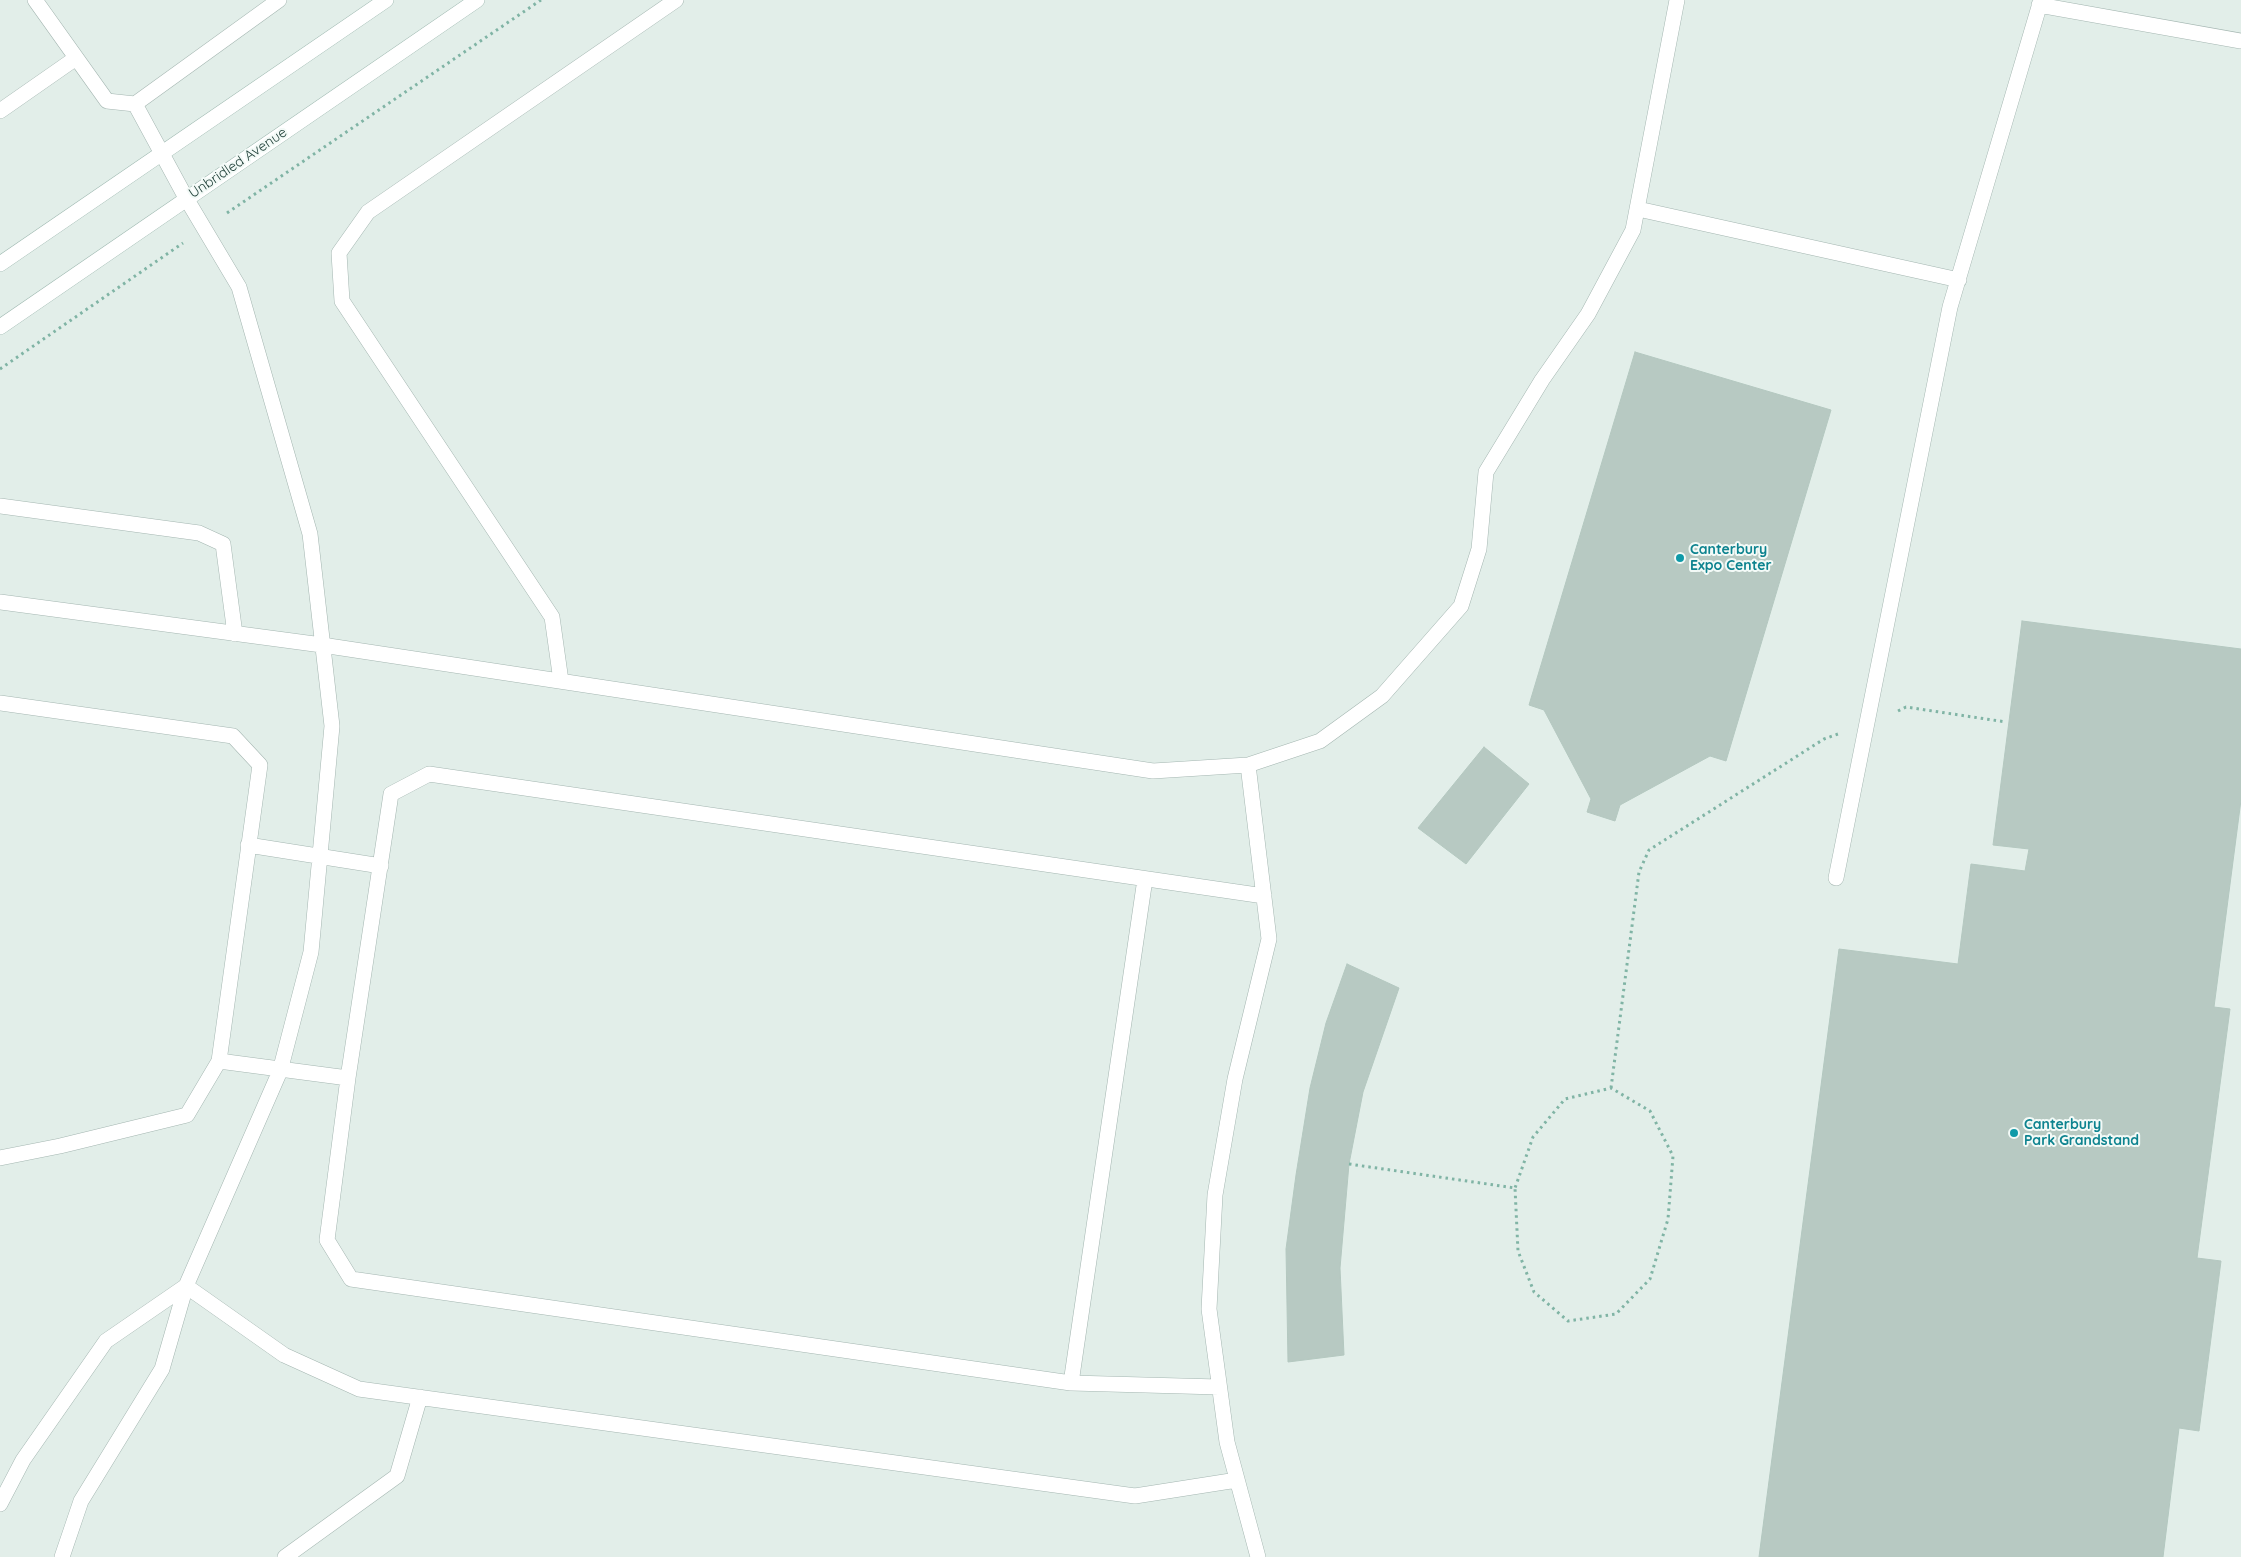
<!DOCTYPE html>
<style>
body{margin:0}
canvas{display:block;background:#e2eee9}
</style>
<canvas width="2241" height="1557"></canvas>
<script>
const c = document.querySelector('canvas').getContext('2d');
c.lineJoin = 'round';
function fill(path, color) {
  c.fillStyle = color;
  c.fill(path, 'evenodd');
}
function shape(rows) {
  const path = new Path2D();
  for (const r of rows) {
    path.moveTo(r[0], r[1]);
    for (let i = 2; i < r.length; i += 2) path.lineTo(r[i], r[i + 1]);
  }
  return path;
}
function stroke(path, color, width, dash) {
  c.strokeStyle = color;
  c.lineWidth = width;
  c.lineCap = dash ? 'butt' : 'round';
  c.setLineDash(dash || []);
  c.stroke(path);
}
function write(font, color, halo, rows, align = 'center') {
  c.font = font + ' Quicksand,sans-serif';
  c.lineWidth = 4;
  c.setLineDash([]);
  c.textBaseline = 'middle';
  c.strokeStyle = halo;
  c.fillStyle = color;
  for (const [text, x, y, turn = 0] of rows) {
    c.save();
    c.translate(x, y);
    c.rotate((+turn || 0) * Math.PI / 180);
    c.textAlign = isNaN(turn) ? turn : align;
    if (halo) c.strokeText(text, 0, 0);
    c.fillText(text, 0, 0);
    c.restore();
  }
}
const building = shape([
 [1635,352,1831,410,1726,761,1710,756,1620,805,1615,821,1587,812,1591,799,1544,710,1529,705,1635,352],
 [2022,621,2241,649,2241,800,2214,1007,2230,1009,2197,1258,2221,1261,2199,1431,2179,1428,2163,1557,1759,1557,1839,949,1958,964,1971,864,2025,871,2029,849,1993,845,2022,621],
 [1484,747,1529,784,1466,864,1418,828,1484,747],
 [1347,964,1399,988,1363,1092,1349,1164,1340,1268,1344,1355,1288,1362,1286,1249,1296,1175,1310,1088,1326,1023,1347,964]
]);
fill(building, '#b7c9c2');
stroke(building, '#b4c8c0', 1);
const lane = shape([
 [35,0,107,101,135,104,279,0],
 [2039,5,2241,41],
 [0,111,76,58],
 [1638,209,1959,280],
 [0,506,199,533,223,544,235,634],
 [0,602,322,645,1153,771,1248,765],
 [561,681,552,617,342,301,339,253,368,212,676,0],
 [0,703,233,736,260,765,219,1061,187,1115,60,1146,0,1158],
 [248,845,381,866],
 [1836,878,1950,307,2041,0],
 [219,1061,348,1078],
 [186,1286,284,1355,359,1389,1135,1496,1237,1480],
 [1071,1383,1145,879],
 [1219,1387,1071,1383,351,1279,327,1240,348,1078,391,794,429,774,1264,896],
 [0,1504,23,1460,106,1341,186,1286],
 [62,1557,81,1501,162,1369,186,1286,280,1071,311,952,332,726,310,534,239,287,186,198,135,104],
 [285,1557,397,1476,420,1397],
 [1258,1557,1227,1442,1209,1309,1215,1195,1235,1079,1269,939,1248,765,1320,741,1382,696,1461,606,1479,549,1486,472,1542,380,1588,314,1633,230,1677,0]
]);
const secondary = shape([
 [0,264,386,0],
 [0,327,477,0]
]);
stroke(lane, '#a4b6b1', 16);
stroke(secondary, '#a0bab2', 16);
stroke(shape([
 [227,213,541,0],
 [0,369,183,243],
 [1898,711,1906,707,2006,722],
 [1611,1088,1639,872,1649,850,1824,739,1838,734],
 [1349,1164,1515,1188,1518,1251,1534,1292,1568,1321,1616,1314,1650,1279,1668,1219,1673,1156,1650,1111,1611,1088,1565,1099,1533,1137,1515,1188]
]), '#80b4a5', 3, [2.5, 4]);
stroke(lane, '#fff', 15);
stroke(secondary, '#fff', 15);
for (const [x, y, r, color] of [
 [1680,558,5,"#0f9aa8"],
 [2014,1133,5,"#0f9aa8"]
]) {
  const dot = new Path2D();
  dot.arc(x, y, r, 0, 2 * Math.PI);
  c.fillStyle = color;
  c.fill(dot);
  stroke(dot, '#f3faf7', 2);
}
write('14px', '#204039', '#f3faf7', [
 ["Unbridled Avenue",238,163,-34]
]);
write('bold 14px', '#0d838f', '#f3faf7', [
 ["Canterbury",1690,550],
 ["Expo Center",1690,566],
 ["Canterbury",2024,1125],
 ["Park Grandstand",2024,1141]
], 'left');
</script>
